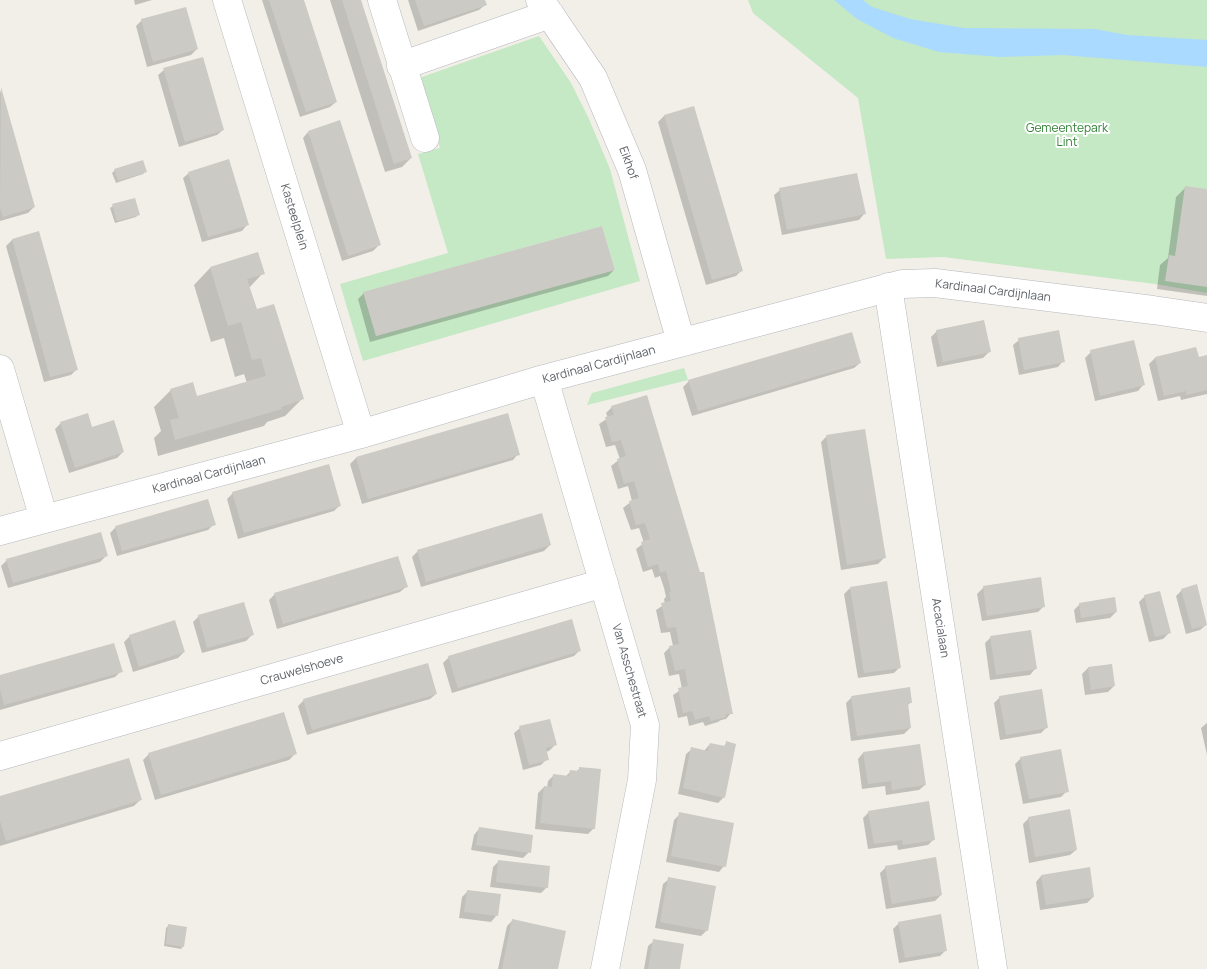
<!DOCTYPE html>
<style>
body{margin:0}
canvas{display:block;background:#f1efe8}
</style>
<canvas width="1207" height="969"></canvas>
<script>
const c = document.querySelector('canvas').getContext('2d');
c.lineJoin = 'round';
function fill(path, color) {
  c.fillStyle = color;
  c.fill(path, 'evenodd');
}
function shape(rows) {
  const path = new Path2D();
  for (const r of rows) {
    path.moveTo(r[0], r[1]);
    for (let i = 2; i < r.length; i += 2) path.lineTo(r[i], r[i + 1]);
  }
  return path;
}
function stroke(path, color, width, dash) {
  c.strokeStyle = color;
  c.lineWidth = width;
  c.lineCap = dash ? 'butt' : 'round';
  c.setLineDash(dash || []);
  c.stroke(path);
}
function write(font, color, halo, rows, align = 'center') {
  c.font = font + ' Manrope,sans-serif';
  c.lineWidth = 4;
  c.setLineDash([]);
  c.textBaseline = 'middle';
  c.strokeStyle = halo;
  c.fillStyle = color;
  for (const [text, x, y, turn = 0] of rows) {
    c.save();
    c.translate(x, y);
    c.rotate((+turn || 0) * Math.PI / 180);
    c.textAlign = isNaN(turn) ? turn : align;
    if (halo) c.strokeText(text, 0, 0);
    c.fillText(text, 0, 0);
    c.restore();
  }
}
fill(shape([
 [748,0,1207,0,1207,293,1155,284,943,257,886,259,858,98,753,13],
 [539,36,571,83,589,119,610,169,640,281,363,361,340,284,448,253,418,154,440,148,419,78],
 [602,226,615,270,376,336,364,292],
 [684,368,688,380,587,405,592,393]
]), '#c5e8c5');
fill(shape([
 [834,0,863,0,872,7,910,19,964,28,1095,29,1127,35,1207,40,1207,67,1063,55,1000,57,939,52,893,38,857,19]
]), '#aadaff');
fill(shape([
 [134,0,152,0,135,5],
 [262,0,303,0,336,102,330,107,300,117],
 [330,0,360,0,411,158,402,167,385,172],
 [408,0,484,0,485,5,479,10,418,31],
 [142,20,197,49,191,55,147,67,136,26],
 [164,70,223,130,217,135,179,147,158,75],
 [0,90,34,207,28,213,0,221],
 [694,108,742,270,736,276,706,285,658,122,664,116],
 [308,132,379,245,373,251,342,261,303,138],
 [115,170,146,171,143,174,116,183,112,173],
 [189,173,247,225,242,231,202,242,183,178],
 [1185,188,1207,191,1207,296,1157,289,1160,265,1168,258,1176,197],
 [780,190,864,214,859,220,782,235,774,195],
 [113,206,138,215,136,217,115,223,110,208],
 [38,233,77,369,71,375,44,382,6,246,12,240],
 [210,268,263,273,249,288,256,311,302,399,285,416,267,422,264,426,158,456,154,438,161,431,154,407,171,390,196,397,247,383,244,374,235,377,224,338,211,342,194,285],
 [614,270,608,276,370,342,358,299,364,293],
 [937,331,989,352,983,358,937,367,931,337],
 [1019,340,1063,361,1058,367,1019,375,1013,345],
 [1091,352,1143,385,1138,391,1095,401,1085,358],
 [1207,356,1207,394,1181,400,1180,396,1158,401,1149,364,1155,358,1198,358],
 [860,363,854,368,692,416,683,387,689,381],
 [612,407,731,713,726,719,721,720,718,722,705,726,703,722,689,726,687,716,678,718,673,695,682,689,679,674,669,676,664,653,670,647,673,646,670,632,661,633,656,610,665,604,664,599,666,597,664,588,660,576,655,578,652,569,643,572,636,549,644,543,639,528,631,530,623,508,632,501,628,486,618,489,611,466,620,459,615,445,606,447,599,424,608,418,606,413],
 [61,423,91,429,123,452,117,458,69,473,55,429],
 [827,436,884,558,878,564,841,570,821,442],
 [518,454,513,460,362,504,350,464,356,458],
 [233,493,340,505,334,511,238,539,227,499],
 [214,524,208,530,117,556,110,533,116,527],
 [550,545,544,551,421,587,412,557,418,551],
 [106,556,100,562,8,588,1,566,7,560],
 [1040,579,1044,606,1038,612,982,621,977,594,983,588],
 [406,587,400,592,277,629,269,600,275,594],
 [850,588,900,667,894,673,858,678,844,594],
 [1182,590,1206,625,1200,630,1186,634,1176,596],
 [1145,596,1169,633,1163,639,1149,642,1139,602],
 [1080,604,1116,612,1110,618,1076,623,1074,610],
 [199,616,252,635,246,641,202,653,193,622],
 [130,636,184,652,178,658,133,672,124,642],
 [991,637,1035,669,1030,675,990,680,985,643],
 [580,650,574,656,452,693,443,663,449,657],
 [1111,665,1114,686,1108,692,1085,695,1082,674,1088,668],
 [121,671,115,677,0,710,0,676],
 [436,694,430,699,307,735,298,706,304,700],
 [852,697,911,702,907,706,910,728,904,734,851,741,846,703],
 [1000,697,1047,727,1041,733,1000,740,994,703],
 [1207,723,1207,755,1201,728],
 [520,728,555,745,549,751,545,752,547,759,541,765,523,770,514,733],
 [727,743,724,797,718,803,678,794,686,754,692,749,704,751,710,744,723,747],
 [863,753,925,785,919,790,886,795,885,786,862,789,858,759],
 [149,754,295,754,289,760,155,800,143,760],
 [1021,758,1067,791,1061,797,1023,804,1015,764],
 [580,768,594,828,588,834,535,829,538,793,544,787,547,788,548,781,554,775,565,777,570,772,576,772],
 [0,797,140,800,134,806,0,846],
 [869,812,934,839,928,845,898,850,897,845,868,849,863,818],
 [680,814,724,866,719,872,666,862,674,820],
 [1029,818,1076,850,1070,855,1029,863,1023,824],
 [479,829,529,852,523,858,471,850,474,835],
 [499,861,547,887,541,893,490,887,493,867],
 [886,867,941,895,935,901,886,909,880,873],
 [1041,876,1093,897,1087,903,1040,910,1036,882],
 [669,879,707,930,701,936,655,928,663,884],
 [468,891,496,916,491,922,459,918,462,897],
 [513,920,557,969,498,969,507,926],
 [899,923,946,950,940,956,899,963,893,929],
 [169,925,183,946,181,949,164,946,166,928],
 [654,941,679,969,644,969,648,946]
]), '#0003');
fill(shape([
 [269,0,304,0,337,102,306,112],
 [342,0,361,0,412,158,394,164],
 [415,0,485,0,487,5,424,26],
 [186,7,198,49,153,62,141,19],
 [203,57,224,130,185,142,163,68],
 [1,87,35,207,3,217,0,208],
 [694,106,743,271,712,280,664,115],
 [340,120,381,245,348,256,308,131],
 [229,159,249,225,208,237,188,172],
 [143,160,147,172,118,181,114,169],
 [857,173,866,214,787,230,779,188],
 [1185,186,1207,189,1207,287,1165,281,1169,255,1175,256],
 [135,198,140,215,117,221,112,204],
 [602,226,615,270,376,336,363,292],
 [39,231,78,370,50,377,12,239],
 [258,252,265,274,247,279,257,309,274,304,304,399,281,407,282,409,175,440,170,420,179,418,170,389,193,382,197,396,266,376,261,358,252,360,241,322,228,326,210,267],
 [984,320,991,352,943,362,936,330],
 [1059,330,1065,362,1024,370,1018,338],
 [852,332,861,363,698,411,688,380],
 [1134,340,1145,385,1100,396,1090,350],
 [1196,347,1199,357,1207,355,1207,390,1186,395,1186,391,1164,396,1155,357],
 [647,395,700,572,704,572,733,714,726,714,726,717,711,721,709,716,695,720,692,711,683,713,678,688,688,686,685,669,675,671,669,646,679,644,676,627,667,628,661,603,671,601,669,592,671,592,669,582,666,571,660,573,658,564,648,567,641,542,650,539,645,523,636,525,629,501,639,498,634,481,624,484,617,459,626,456,621,440,612,442,605,417,614,415,611,406],
 [88,413,92,427,114,420,124,452,75,468,60,422],
 [508,413,520,455,368,499,356,457],
 [865,429,886,558,847,565,826,435],
 [329,464,341,506,244,533,232,492],
 [208,499,216,525,122,551,115,526],
 [542,513,551,545,426,582,417,550],
 [101,532,108,556,13,583,6,559],
 [398,556,408,587,283,624,274,593],
 [1041,577,1045,607,987,616,983,586],
 [887,581,901,668,864,673,850,587],
 [1197,584,1207,625,1192,629,1181,589],
 [1160,591,1171,633,1155,637,1144,595],
 [1115,597,1117,612,1081,618,1079,603],
 [244,602,254,635,207,648,198,615],
 [572,619,581,651,458,688,448,656],
 [175,620,185,652,139,667,129,635],
 [1031,630,1037,669,996,675,990,636],
 [114,643,123,672,4,705,0,689,0,675],
 [428,663,437,694,312,730,303,699],
 [1112,664,1115,686,1091,690,1088,667],
 [910,687,912,703,908,703,911,728,857,736,851,696],
 [1042,689,1048,728,1006,735,999,696],
 [284,712,297,754,161,795,148,753],
 [550,719,557,745,546,748,549,760,529,765,519,726],
 [726,741,736,744,725,798,683,788,691,747,708,751,710,743,725,746],
 [920,744,926,785,892,790,891,781,868,784,863,752],
 [1061,749,1069,792,1029,799,1020,757],
 [129,758,142,800,6,841,0,821,0,796],
 [579,767,601,769,595,829,540,823,544,786,552,787,553,774,569,776,570,770,579,771],
 [929,801,935,840,903,845,902,840,874,844,868,811],
 [1070,809,1077,850,1035,857,1028,817],
 [679,812,734,823,726,867,671,856],
 [479,827,533,835,531,853,476,845],
 [936,857,942,895,892,904,885,866],
 [498,860,550,866,548,888,496,882],
 [1090,867,1094,897,1046,905,1041,875],
 [668,877,716,886,708,931,660,922],
 [467,890,501,894,498,916,464,912],
 [941,914,947,951,905,958,898,922],
 [512,919,566,931,558,969,502,969],
 [168,924,187,927,184,947,166,944],
 [653,939,684,944,680,969,648,969]
]), '#cccac5');
const minor = shape([
 [227,0,361,434],
 [382,0,425,138],
 [540,0,593,78,632,170,681,342],
 [401,66,550,14],
 [888,287,993,969],
 [0,369,44,519],
 [544,379,645,725,642,780,605,969],
 [0,531,361,434,544,379,902,284,935,283,1153,310,1207,318],
 [0,756,604,583]
]);
stroke(minor, '#b5b8bc', 29);
stroke(minor, '#fff', 28);
write('12px', '#348238', '#fff', [
 ["Gemeentepark",1067,129],
 ["Lint",1067,143]
]);
write('12px', '#5f6368', '#fff', [
 ["Eikhof",628,163,70],
 ["Kasteelplein",294,217,73],
 ["Kardinaal Cardijnlaan",993,291,7],
 ["Kardinaal Cardijnlaan",599,365,-15],
 ["Kardinaal Cardijnlaan",209,475,-15],
 ["Acacialaan",940,628,81],
 ["Crauwelshoeve",302,670,-16],
 ["Van Asschestraat",629,671,74]
]);
</script>
